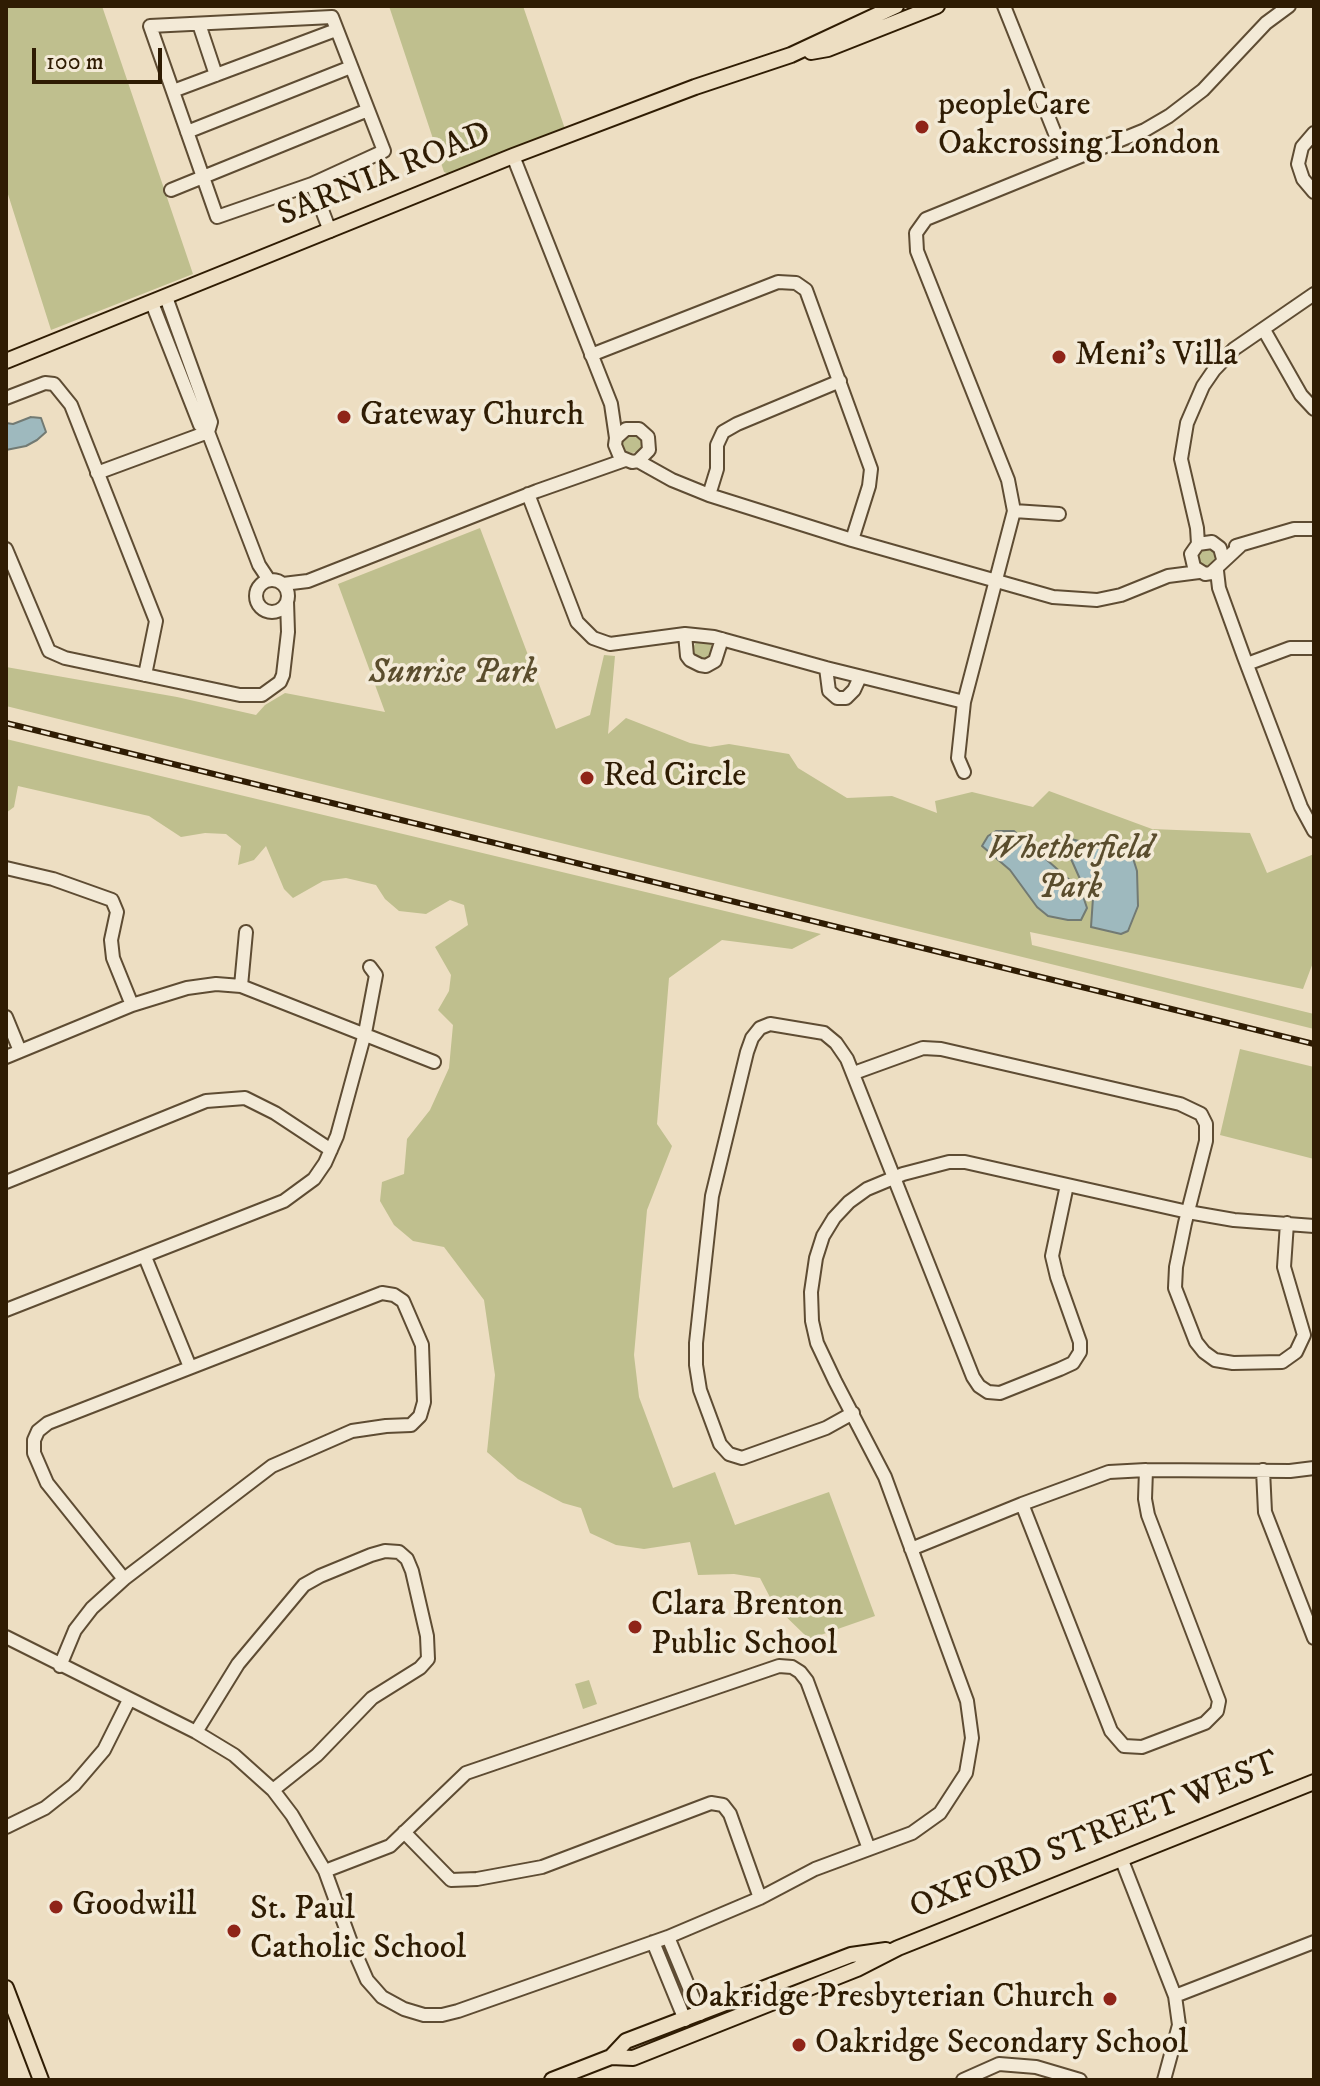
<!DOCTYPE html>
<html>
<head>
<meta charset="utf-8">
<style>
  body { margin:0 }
  #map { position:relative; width:1320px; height:2086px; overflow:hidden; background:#eddec2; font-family:"IM FELL DW Pica",serif }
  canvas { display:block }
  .frame { position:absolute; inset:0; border:8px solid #2f1c03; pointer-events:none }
  .scale { position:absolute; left:32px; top:48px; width:130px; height:36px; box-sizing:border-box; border:4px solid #2f1c03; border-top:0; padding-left:10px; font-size:24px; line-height:28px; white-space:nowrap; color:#2f1c03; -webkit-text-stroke:6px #f3ead7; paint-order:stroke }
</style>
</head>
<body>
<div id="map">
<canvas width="1320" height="2086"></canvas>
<div class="frame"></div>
<div class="scale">100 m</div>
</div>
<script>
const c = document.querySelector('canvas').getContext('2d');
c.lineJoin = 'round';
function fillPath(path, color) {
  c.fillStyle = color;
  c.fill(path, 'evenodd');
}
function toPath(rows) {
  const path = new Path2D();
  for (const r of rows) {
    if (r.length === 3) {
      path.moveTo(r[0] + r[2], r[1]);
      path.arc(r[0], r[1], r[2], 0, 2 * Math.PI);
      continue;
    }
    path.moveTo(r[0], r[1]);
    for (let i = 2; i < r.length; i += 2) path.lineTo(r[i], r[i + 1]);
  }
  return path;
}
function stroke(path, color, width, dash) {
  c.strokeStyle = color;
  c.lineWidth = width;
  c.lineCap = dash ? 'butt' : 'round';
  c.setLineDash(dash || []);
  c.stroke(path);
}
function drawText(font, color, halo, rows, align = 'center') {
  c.font = font + ' "IM FELL DW Pica",serif';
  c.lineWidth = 7;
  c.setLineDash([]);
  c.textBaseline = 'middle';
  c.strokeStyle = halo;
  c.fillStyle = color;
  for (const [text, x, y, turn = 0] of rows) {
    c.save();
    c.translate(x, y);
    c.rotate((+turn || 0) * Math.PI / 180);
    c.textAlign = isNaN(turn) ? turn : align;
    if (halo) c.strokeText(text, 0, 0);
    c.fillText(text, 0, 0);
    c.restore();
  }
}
fillPath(toPath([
  [6,6,102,6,193,274,51,330,6,188],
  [389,6,523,6,565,129,449,174,444,172],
  [632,443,10],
  [480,528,556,729,590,715,604,655,615,656,608,734,626,718,690,743,710,747,729,744,789,754,798,768,847,798,892,796,937,813,935,801,972,792,1033,807,1049,791,1152,829,1250,833,1267,873,1314,854,1314,960,1303,989,1030,932,1032,945,1314,1014,1314,1029,6,706,6,667,177,697,256,715,265,705,285,693,385,712,338,584],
  [1206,557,10],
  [703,650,10],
  [6,739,821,934,792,949,722,940,669,978,657,1124,672,1146,647,1210,634,1355,639,1397,673,1488,715,1472,735,1525,829,1492,875,1616,809,1639,774,1605,760,1578,734,1574,698,1575,690,1542,644,1549,616,1545,590,1533,581,1508,563,1503,518,1479,487,1452,495,1375,484,1300,444,1247,413,1241,394,1225,380,1201,382,1182,404,1174,407,1139,430,1110,449,1068,453,1025,438,1010,449,991,451,975,435,947,468,925,464,905,450,900,426,914,399,911,385,899,376,885,346,878,323,881,293,898,284,889,266,846,254,860,238,865,241,846,226,834,205,833,181,837,149,816,18,786,14,807,6,813],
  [1240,1049,1314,1067,1314,1159,1220,1135],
  [589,1680,597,1704,583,1709,575,1684]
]), '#bfbf8e');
const water = toPath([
  [31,417,41,418,46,432,37,440,26,446,6,450,6,423,13,424,31,417],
  [996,831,1014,831,1081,890,1087,908,1081,920,1068,920,1048,916,1037,907,1010,870,982,846,988,836,996,831],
  [1071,839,1132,855,1137,871,1138,906,1128,931,1121,934,1091,927,1093,898,1080,879,1067,850,1071,839]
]);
fillPath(water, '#9eb9be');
stroke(water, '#727a73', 2);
const minor = toPath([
  [1004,6,1066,161],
  [199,24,216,75],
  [173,91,336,30],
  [187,132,351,67],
  [1314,133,1302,147,1298,164,1303,179,1314,192],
  [513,156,611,404,616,438],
  [312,184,384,151,332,17,150,26,217,217,312,184,330,231],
  [171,190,368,110],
  [166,297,211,422,208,432],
  [152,303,200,425,208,432,259,565,269,580],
  [1264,330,1301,395,1314,409],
  [591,355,778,282,796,283,806,290,871,469,869,486,852,540],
  [6,398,45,383,54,384,71,405,156,621,145,675],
  [638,461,649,450,648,437,639,429,626,429,616,438,615,445,620,457,632,462,638,461,672,480,709,495,852,540,1053,597,1097,600,1121,595,1168,576,1199,572],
  [97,473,208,432],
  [528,494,577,622,593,638,610,644,685,634,714,637,826,668,964,702],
  [709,495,717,469,717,445,723,432,737,424,840,381],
  [1014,511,1059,514],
  [1198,544,1197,528,1181,459,1187,423,1203,386,1214,370,1234,349,1314,294],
  [1236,546,1294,529,1314,529],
  [6,549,49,651,65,658,240,695,262,695,280,682,283,675,288,632,287,601],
  [1223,559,1220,548,1212,542,1198,544,1191,554,1194,567,1205,574,1211,573,1240,546],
  [1217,571,1219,588,1244,657,1301,807,1314,831],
  [272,596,16],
  [283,584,308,581,537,491,625,460],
  [685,634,687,656,690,660,700,665,706,666,715,661,722,639],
  [1247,664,1290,648,1314,648],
  [826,668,829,691,837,698,846,698,854,690,860,677],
  [964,772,958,758,964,702,1014,511,1008,480,917,251,916,233,926,219,1145,130,1169,116,1203,90,1266,23,1289,6],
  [6,868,53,879,112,900,117,912,111,940,113,958,132,1005],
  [241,986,246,932],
  [6,1017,20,1051],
  [6,1057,132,1005,187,988,216,984,241,986,434,1062],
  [854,1073,923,1048,941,1049,1180,1104,1201,1114,1206,1124,1206,1141,1185,1223,1176,1267,1175,1288,1196,1342,1204,1352,1215,1360,1233,1363,1282,1362,1296,1352,1304,1335,1284,1267,1287,1223],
  [6,1182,206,1101,245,1098,275,1113,331,1150],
  [145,1257,190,1367],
  [382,1293,394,1295,403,1301,422,1345,424,1402,420,1416,411,1425,386,1426,352,1431,272,1466,124,1579,47,1483,34,1453,34,1440,38,1431,48,1423,382,1293],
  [6,1310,284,1201,314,1179,325,1163,337,1136,365,1033,376,975,370,967],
  [853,1413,826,1428,742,1458,729,1454,720,1444,700,1390,696,1365,696,1343,712,1196,747,1052,752,1038,760,1028,770,1024,824,1033,836,1043,847,1059,973,1377,979,1386,988,1392,1000,1393,1060,1369,1073,1363,1080,1352,1080,1342,1057,1277,1052,1256,1067,1185],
  [1263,1470,1265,1512,1314,1638],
  [1022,1504,1111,1731,1124,1746,1142,1747,1205,1723,1217,1711,1219,1701,1148,1515,1145,1499,1146,1470],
  [911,1549,1022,1504,1109,1472,1146,1470,1290,1471,1314,1468],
  [6,1637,196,1732,234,1755,273,1790,292,1815,325,1871,353,1948,367,1980,375,1989,382,1997,404,2009,424,2015,442,2015,458,2011,668,1937,760,1898,815,1869,912,1833,940,1813,966,1773,972,1738,967,1701,885,1477,835,1381,817,1343,812,1321,811,1292,816,1258,823,1236,834,1218,849,1202,867,1189,903,1174,949,1162,965,1162,1188,1212,1234,1220,1314,1226],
  [60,1666,75,1630,92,1608,124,1579],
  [196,1732,238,1664,304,1585,320,1576,371,1555,385,1551,399,1552,407,1559,412,1571,427,1636,428,1659,420,1668,372,1698,317,1755,273,1790],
  [6,1827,45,1808,74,1785,104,1750,129,1700],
  [404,1832,451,1880,477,1879,542,1867,711,1803,723,1805,730,1814,760,1898],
  [1121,1858,1175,1996],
  [325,1871,390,1846,466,1773,779,1666,792,1667,800,1672,807,1681,869,1849],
  [668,1937,700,2014],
  [653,1942,685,2020],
  [963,2080,999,2064,1036,2067,1080,2080],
  [1164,2080,1179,2025,1175,1996,1314,1942]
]);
const major = toPath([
  [811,52,828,49,937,6],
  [6,361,513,156,695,87,791,55,896,6],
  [6,1988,41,2080],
  [611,2057,626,2041,851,1955,886,1950],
  [552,2080,611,2057,633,2058,857,1969,898,1948,1314,1782]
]);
stroke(minor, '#5e4c33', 16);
stroke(major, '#2f1c03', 18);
stroke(minor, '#f3ead7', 12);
stroke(major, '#eddec2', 14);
const rail = toPath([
  [6,723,1314,1044]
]);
stroke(rail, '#2f1c03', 6);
stroke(rail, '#f3ead7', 3, [9]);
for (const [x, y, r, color] of [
  [922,127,8,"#8f2418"],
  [1059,357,8,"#8f2418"],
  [344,417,8,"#8f2418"],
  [587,778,8,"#8f2418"],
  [635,1627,8,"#8f2418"],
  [56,1907,8,"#8f2418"],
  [234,1931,8,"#8f2418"],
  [1110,1999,8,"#8f2418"],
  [799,2045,8,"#8f2418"]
]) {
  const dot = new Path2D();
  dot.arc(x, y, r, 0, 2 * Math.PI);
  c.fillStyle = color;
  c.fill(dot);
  stroke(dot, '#f3ead7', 3);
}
drawText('34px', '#2f1c03', '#f3ead7', [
  ["peopleCare",938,107],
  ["Oakcrossing London",938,146],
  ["Meni's Villa",1075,357],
  ["Gateway Church",360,417],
  ["Red Circle",603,778],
  ["Clara Brenton",651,1607],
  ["Public School",651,1646],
  ["Goodwill",72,1907],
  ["St. Paul",250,1911],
  ["Catholic School",250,1950],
  ["Oakridge Presbyterian Church",1094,1999,"right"],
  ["Oakridge Secondary School",815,2045]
], 'left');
drawText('34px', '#2f1c03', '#f3ead7', [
  ["SARNIA ROAD",385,176,-22],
  ["OXFORD STREET WEST",1095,1837,-22]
]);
drawText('italic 34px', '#5a4d2d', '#f3ead7', [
  ["Sunrise Park",453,675],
  ["Whetherfield",1070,851],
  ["Park",1070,890]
]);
</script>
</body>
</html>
